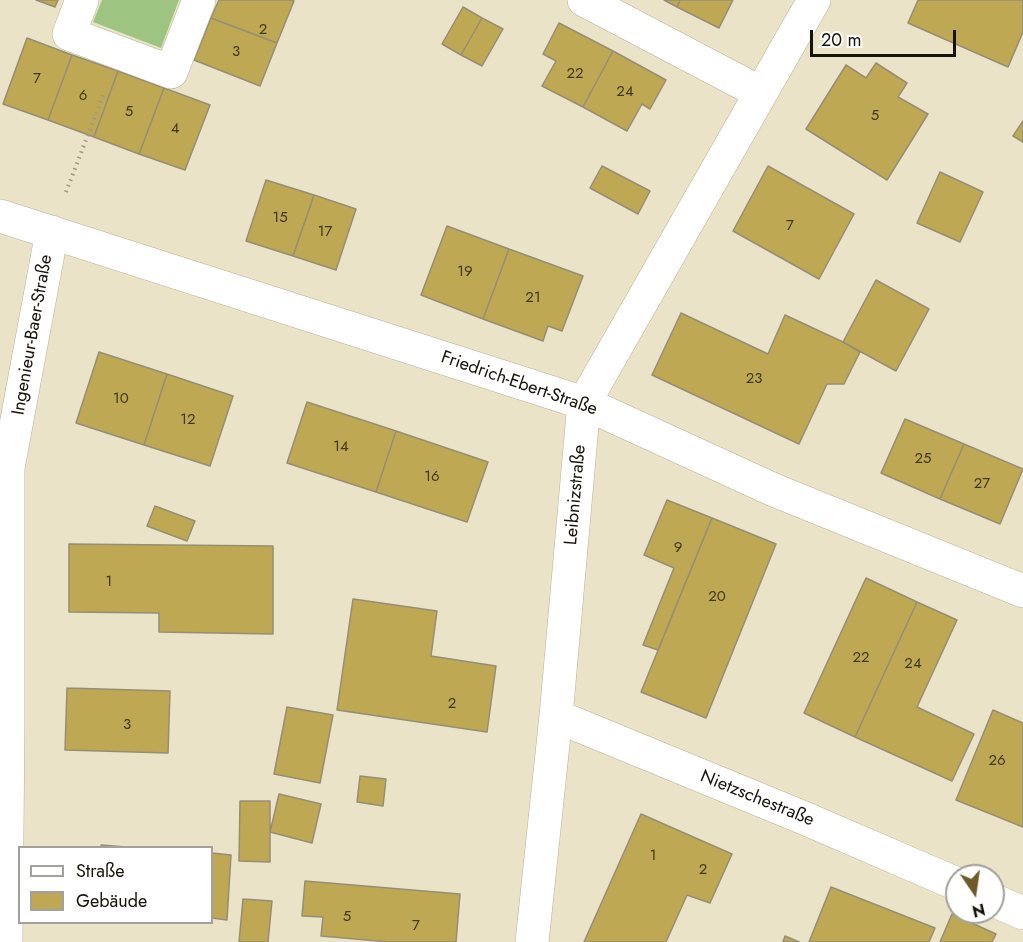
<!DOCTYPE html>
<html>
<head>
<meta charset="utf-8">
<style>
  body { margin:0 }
  #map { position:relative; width:1023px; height:942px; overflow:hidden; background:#ebe3c7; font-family:Jost,sans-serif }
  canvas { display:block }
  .legend { position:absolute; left:18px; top:846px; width:195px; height:78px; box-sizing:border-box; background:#fff; border:2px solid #a2a19d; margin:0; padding:8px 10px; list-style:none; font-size:18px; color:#16130a }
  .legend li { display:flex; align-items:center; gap:12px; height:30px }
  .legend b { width:30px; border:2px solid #a2a19d }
  .north { position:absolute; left:945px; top:864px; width:60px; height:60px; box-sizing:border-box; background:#fff; border:2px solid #a2a19d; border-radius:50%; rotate:167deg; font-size:16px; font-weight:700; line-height:24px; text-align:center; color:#16130a }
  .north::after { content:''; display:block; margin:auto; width:21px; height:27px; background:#6f5b29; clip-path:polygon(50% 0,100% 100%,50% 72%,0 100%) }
  .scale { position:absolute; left:810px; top:30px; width:146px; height:27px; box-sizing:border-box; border:3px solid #16130a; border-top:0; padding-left:8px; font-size:18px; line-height:21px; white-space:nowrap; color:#16130a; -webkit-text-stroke:4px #fff; paint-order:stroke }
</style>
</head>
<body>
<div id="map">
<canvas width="1023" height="942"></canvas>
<ul class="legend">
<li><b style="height:8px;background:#fff"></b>Straße</li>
<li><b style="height:16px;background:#bfa853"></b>Gebäude</li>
</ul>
<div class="north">N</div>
<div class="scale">20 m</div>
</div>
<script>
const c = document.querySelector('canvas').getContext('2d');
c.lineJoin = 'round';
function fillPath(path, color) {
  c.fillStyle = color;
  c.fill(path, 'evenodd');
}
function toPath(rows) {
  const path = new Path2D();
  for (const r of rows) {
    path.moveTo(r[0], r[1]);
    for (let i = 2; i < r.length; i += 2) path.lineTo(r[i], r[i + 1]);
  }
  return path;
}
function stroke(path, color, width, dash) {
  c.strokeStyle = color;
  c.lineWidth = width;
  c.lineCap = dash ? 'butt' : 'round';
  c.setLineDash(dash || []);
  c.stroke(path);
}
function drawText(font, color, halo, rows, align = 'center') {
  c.font = font + ' Jost,sans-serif';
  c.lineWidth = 6;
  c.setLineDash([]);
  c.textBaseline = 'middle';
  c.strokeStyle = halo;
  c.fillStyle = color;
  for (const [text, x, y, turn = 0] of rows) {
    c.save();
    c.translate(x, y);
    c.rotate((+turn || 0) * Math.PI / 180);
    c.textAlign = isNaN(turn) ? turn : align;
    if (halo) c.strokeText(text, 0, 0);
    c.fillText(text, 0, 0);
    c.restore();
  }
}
fillPath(toPath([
  [102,0,179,0,161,48,93,22]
]), '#9dc581');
const building = toPath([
  [36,0,58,0,55,7,36,0],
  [219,0,291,0,294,1,277,43,211,18,219,0],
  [664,0,680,0,677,7,664,0],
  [680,0,733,0,719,28,677,7,680,0],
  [918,0,1023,0,1023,32,1008,67,908,23,918,0],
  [463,7,482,18,461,55,442,44,463,7],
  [211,18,277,43,260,86,194,60,211,18],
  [482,18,503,29,482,66,461,55,482,18],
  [559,23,613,51,583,107,542,86,556,61,543,54,559,23],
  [27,38,72,55,48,120,3,104,27,38],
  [613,51,666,80,650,109,642,104,627,131,583,107,613,51],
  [72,55,118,71,94,137,48,120,72,55],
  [876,63,907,83,898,97,928,114,887,180,806,129,846,65,866,78,876,63],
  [118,71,164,88,139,154,94,137,118,71],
  [164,88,210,105,185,170,139,154,164,88],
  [1023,121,1023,142,1013,136,1023,121],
  [602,166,650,191,638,214,590,188,602,166],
  [768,166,854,214,819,279,733,231,768,166],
  [940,172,983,192,960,242,917,223,940,172],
  [266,180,314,195,293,256,246,241,266,180],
  [314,195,356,209,336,270,293,256,314,195],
  [447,226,509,249,483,319,421,295,447,226],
  [509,249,583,276,562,331,548,326,543,341,483,319,509,249],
  [876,280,929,309,896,371,843,342,876,280],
  [681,313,768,354,785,315,843,342,860,352,844,384,827,384,799,444,652,375,681,313],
  [99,352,167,374,144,445,76,423,99,352],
  [167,374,233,396,210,466,144,445,167,374],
  [307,402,396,431,376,492,287,463,307,402],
  [905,419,964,444,940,499,881,473,905,419],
  [396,431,488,462,467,522,376,492,396,431],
  [964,444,1023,469,1000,524,940,499,964,444],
  [667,500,712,518,658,650,643,645,674,568,644,555,667,500],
  [155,506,195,521,187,541,147,526,155,506],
  [712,518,776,544,706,718,641,692,712,518],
  [69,544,273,546,273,634,159,632,159,613,69,612,69,544],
  [866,578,917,602,855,737,804,713,866,578],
  [353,599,437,611,431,656,496,666,487,732,337,710,353,599],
  [917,602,957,620,917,707,974,734,952,781,855,737,917,602],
  [67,688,170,691,168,753,65,750,67,688],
  [287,707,333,715,320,783,274,774,287,707],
  [993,710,1023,723,1023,827,956,800,993,710],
  [360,776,386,779,383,806,357,802,360,776],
  [279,794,321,804,312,843,270,832,279,794],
  [240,801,270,801,270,862,239,861,240,801],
  [641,814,732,854,710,903,687,895,666,942,584,942,641,814],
  [101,845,138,848,101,848,101,845],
  [212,853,231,855,227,920,212,918,212,853],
  [305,881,460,894,456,942,389,942,321,936,323,917,302,916,305,881],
  [831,887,935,928,929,942,809,942,831,887],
  [243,899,272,901,268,942,239,942,243,899],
  [952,914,996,934,992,942,940,942,952,914],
  [785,936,799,942,783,942,785,936]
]);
fillPath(building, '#bfa853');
stroke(building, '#958e75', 1.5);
const street = toPath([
  [82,0,69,34,171,72,199,0],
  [584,0,761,93],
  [0,216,584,403,774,490,1023,591],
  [556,716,804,818,957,884],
  [993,900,1023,913],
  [6,942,8,722,8,468,52,232],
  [532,942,556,716,584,403,814,0]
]);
stroke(street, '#b7b096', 34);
stroke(toPath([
  [66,192,104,93]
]), '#9f9883', 4, [1.5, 4.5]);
stroke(street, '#fff', 33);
drawText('15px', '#40381c', null, [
  ["2",263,30],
  ["3",236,52],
  ["22",575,74],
  ["7",37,79],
  ["24",625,92],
  ["6",83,96],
  ["5",129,112],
  ["5",875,116],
  ["4",175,129],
  ["15",280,218],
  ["7",790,226],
  ["17",325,232],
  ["19",465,272],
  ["21",533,298],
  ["23",754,379],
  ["10",121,399],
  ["12",188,420],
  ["14",341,447],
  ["25",923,459],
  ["16",432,477],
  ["27",982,484],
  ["9",678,548],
  ["1",109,582],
  ["20",717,597],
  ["22",861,658],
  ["24",913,664],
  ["2",452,704],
  ["3",127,725],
  ["26",997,761],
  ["1",653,856],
  ["2",703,870],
  ["5",347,917],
  ["7",416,926]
]);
drawText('18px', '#16130a', '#fff', [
  ["Ingenieur-Baer-Straße",33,335,-80],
  ["Friedrich-Ebert-Straße",519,384,19],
  ["Leibnizstraße",576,495,-85],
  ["Nietzschestraße",757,799,22]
]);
</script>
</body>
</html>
